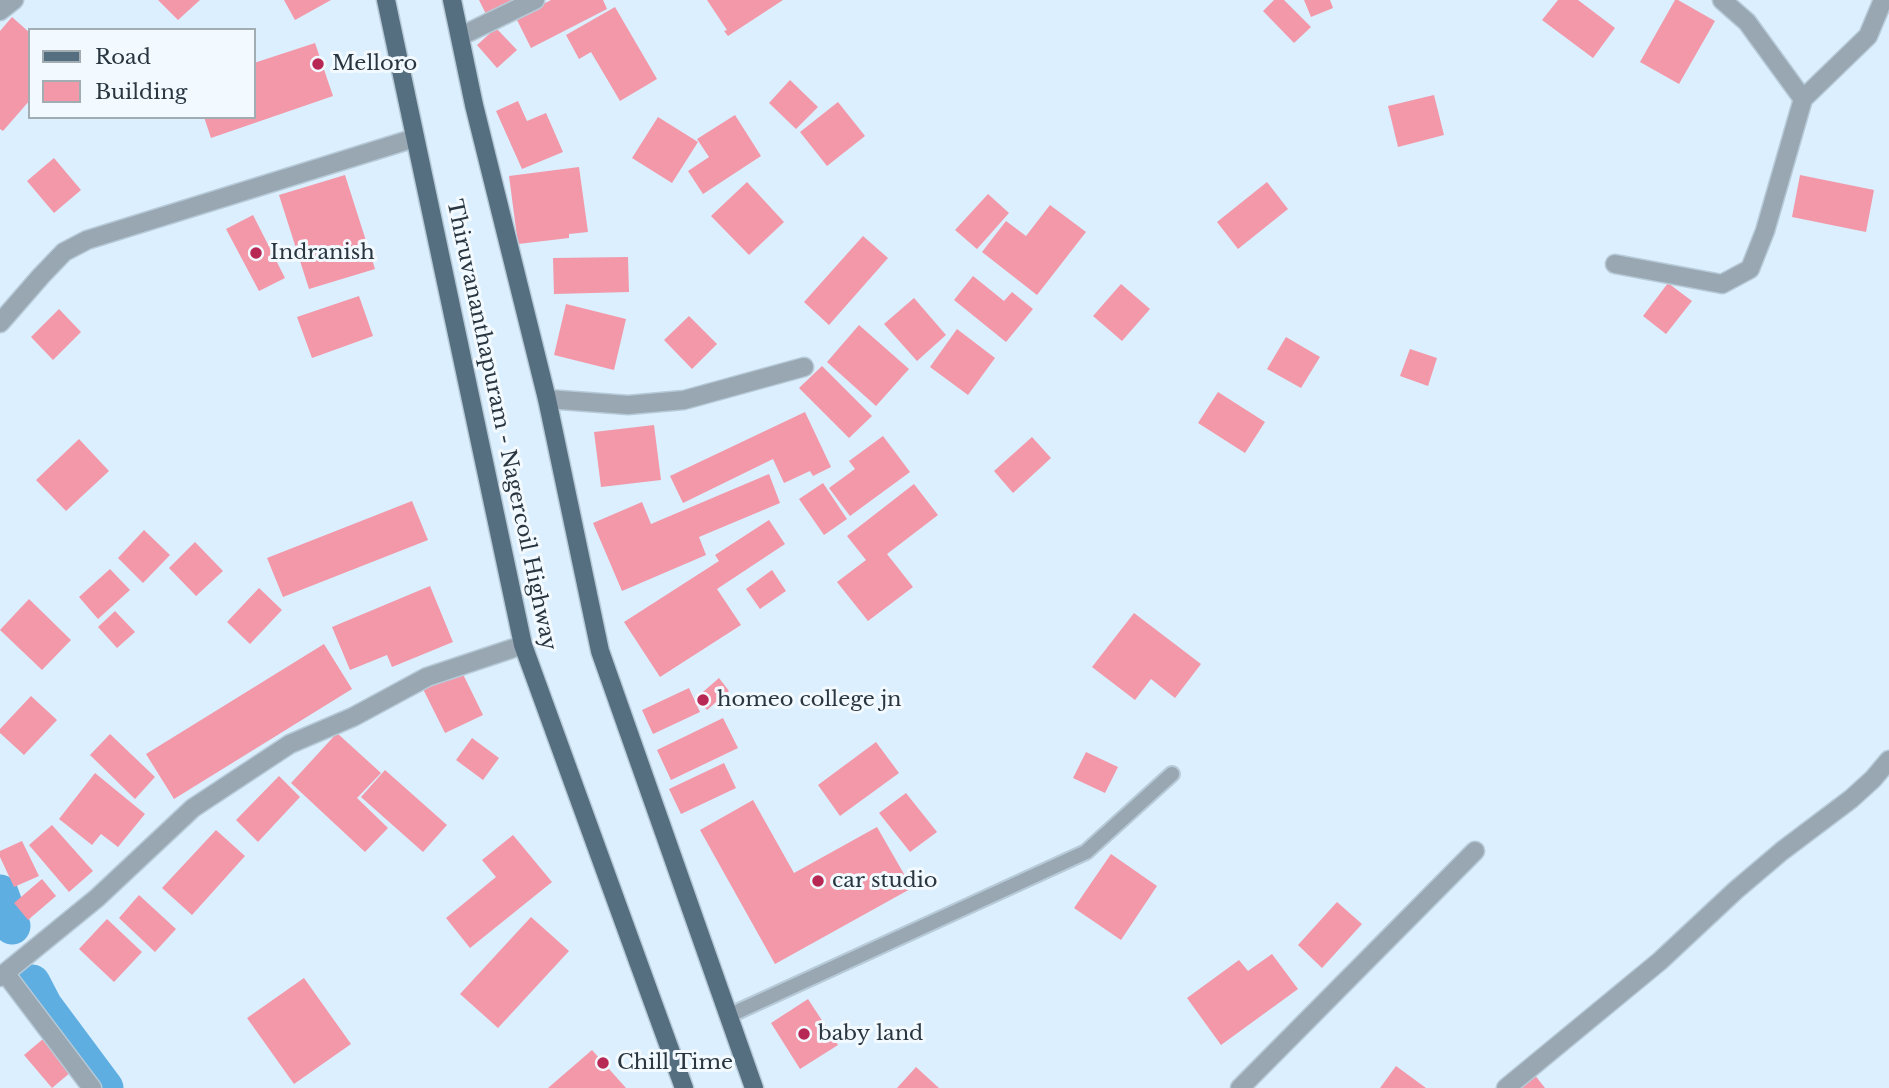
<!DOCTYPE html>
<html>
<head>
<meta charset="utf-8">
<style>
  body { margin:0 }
  #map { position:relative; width:1889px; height:1088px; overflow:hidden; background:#dbeffe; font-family:"Libre Baskerville",serif }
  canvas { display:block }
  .legend { position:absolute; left:28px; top:28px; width:228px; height:91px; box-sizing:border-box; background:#f3faff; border:2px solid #a2acb3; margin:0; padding:9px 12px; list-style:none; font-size:21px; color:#293640 }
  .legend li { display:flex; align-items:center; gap:14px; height:35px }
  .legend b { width:35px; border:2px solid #a2acb3 }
</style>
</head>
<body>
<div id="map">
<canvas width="1889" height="1088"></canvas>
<ul class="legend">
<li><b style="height:9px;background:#556f81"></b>Road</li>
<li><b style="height:19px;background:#f298a8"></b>Building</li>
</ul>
</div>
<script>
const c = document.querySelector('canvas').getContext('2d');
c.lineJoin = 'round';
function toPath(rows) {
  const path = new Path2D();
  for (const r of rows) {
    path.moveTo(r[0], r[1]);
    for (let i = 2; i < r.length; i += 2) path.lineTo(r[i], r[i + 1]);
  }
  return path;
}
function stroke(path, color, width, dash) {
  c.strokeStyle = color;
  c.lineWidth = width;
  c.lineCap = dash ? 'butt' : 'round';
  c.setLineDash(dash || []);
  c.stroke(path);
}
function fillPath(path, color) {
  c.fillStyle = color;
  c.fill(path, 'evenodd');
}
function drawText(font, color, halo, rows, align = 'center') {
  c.font = font + ' "Libre Baskerville",serif';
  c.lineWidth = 6;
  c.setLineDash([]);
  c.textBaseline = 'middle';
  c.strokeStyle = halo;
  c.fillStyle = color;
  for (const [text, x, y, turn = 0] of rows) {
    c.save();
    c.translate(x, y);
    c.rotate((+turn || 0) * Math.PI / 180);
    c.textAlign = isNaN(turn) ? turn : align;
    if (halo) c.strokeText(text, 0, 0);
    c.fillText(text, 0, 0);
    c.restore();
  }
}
stroke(toPath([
  [0,893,12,926],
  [32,983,44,1006,105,1088]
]), '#5faee2', 37);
fillPath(toPath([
  [158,0,200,0,178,20],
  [284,0,331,0,295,20],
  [479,0,516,0,486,14],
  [551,0,603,0,607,9,531,48,516,18],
  [707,0,783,0,728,36,724,31,727,30],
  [1274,0,1284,0,1311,27,1294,43,1263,11],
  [1304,0,1330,0,1333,8,1311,17],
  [1558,0,1578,0,1615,28,1593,58,1542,20],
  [1675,0,1678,0,1715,21,1679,84,1640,62],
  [615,7,657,79,620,101,591,52,579,59,566,35],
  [12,17,30,33,30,100,3,131,0,129,0,31],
  [496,28,517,50,497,68,477,45],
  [315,43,333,96,211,138,204,117,254,117,254,63],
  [790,80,818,107,796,129,769,103],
  [1434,95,1444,135,1398,147,1388,106],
  [518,101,527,121,546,113,563,152,522,169,496,111],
  [838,102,865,136,827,166,800,132],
  [735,115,761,156,703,194,688,171,709,157,697,139],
  [658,117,698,142,672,183,632,158],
  [54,158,81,190,54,213,27,181],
  [579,167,588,232,569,234,569,238,518,244,509,176],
  [345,175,375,269,309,289,279,195],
  [1800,175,1874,190,1866,232,1792,217],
  [747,182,784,222,749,255,711,216],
  [1267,182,1288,209,1238,249,1217,222],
  [988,194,1009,213,977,249,955,230],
  [1050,205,1086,232,1037,295,982,252,1006,221,1026,236],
  [253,215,285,278,259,291,226,229],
  [863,236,888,258,829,325,804,302],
  [628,257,629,292,554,294,553,258],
  [973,276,1004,301,1012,292,1033,309,1006,342,954,300],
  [1668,283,1692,301,1666,334,1643,316],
  [1121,284,1150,309,1122,341,1093,316],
  [359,296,373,336,312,358,297,317],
  [914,298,946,335,917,361,884,324],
  [566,304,626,319,614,370,554,355],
  [59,309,81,332,53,360,31,337],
  [689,316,717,344,692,369,664,340],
  [859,325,909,369,876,406,827,362],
  [957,329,995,358,968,395,930,367],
  [1286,337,1320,357,1301,388,1267,369],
  [1410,349,1437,358,1428,386,1400,376],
  [822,366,872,416,849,438,799,388],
  [1218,392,1265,422,1245,453,1198,423],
  [805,412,831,467,813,476,810,471,784,483,773,459,683,503,670,476],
  [654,425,661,480,601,487,594,432],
  [883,436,910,472,850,516,829,488,855,469,849,461],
  [1032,437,1051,458,1013,493,994,471],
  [79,439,109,471,66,511,36,480],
  [769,474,780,503,699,537,706,555,622,591,593,523,642,502,651,524],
  [823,483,847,519,824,535,799,499],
  [914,484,938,515,887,554,913,587,868,621,837,582,866,560,847,536],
  [412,501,428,540,283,597,267,558],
  [769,520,785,544,717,589,741,625,660,677,624,622,719,561,715,555],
  [144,530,170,555,143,583,118,558],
  [195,542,223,571,196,596,169,568],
  [110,569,130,590,98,619,79,597],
  [772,570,786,591,760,609,746,589],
  [430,586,453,642,392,667,387,655,350,670,332,627],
  [259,588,282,610,250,644,227,622],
  [29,599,71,640,42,670,0,630],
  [115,611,135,632,117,648,98,627],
  [1134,613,1201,664,1175,698,1151,679,1135,700,1092,667],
  [324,644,352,689,174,799,146,754],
  [460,668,483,715,445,733,422,687],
  [719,678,729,691,707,710,696,698],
  [689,688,700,712,653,734,642,710],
  [31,696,57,720,24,755,0,733,0,729],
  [723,718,738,748,671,780,657,750],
  [337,733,381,773,357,798,388,828,365,852,291,783],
  [110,734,155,777,135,799,90,755],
  [472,738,499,758,483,780,456,760],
  [876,742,899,773,840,816,818,785],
  [1086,752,1118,767,1105,793,1073,778],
  [724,763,736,788,681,814,669,789],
  [385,770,447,825,423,852,361,797],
  [95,773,145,814,118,847,101,834,92,845,59,819],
  [279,776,300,797,258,842,236,820],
  [906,793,937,832,910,852,879,813],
  [753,800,794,873,877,827,912,888,775,964,700,830],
  [52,825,93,871,69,892,29,845],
  [216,830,245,856,192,915,162,888],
  [513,835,552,882,470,948,446,918,496,877,482,860],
  [22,841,39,876,14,887,0,857,0,851],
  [1111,854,1157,886,1121,940,1074,908],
  [42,879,56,896,28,920,14,903],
  [139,895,176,929,155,952,119,918],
  [1337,902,1362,924,1322,968,1298,945],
  [531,917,569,951,498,1028,460,994],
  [107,919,142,952,114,982,79,949],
  [1272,954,1298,989,1221,1045,1187,998,1239,960,1248,971],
  [304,978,351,1044,294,1084,247,1018],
  [808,999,838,1045,800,1069,771,1023],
  [43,1039,71,1072,52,1088,24,1055],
  [592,1050,626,1088,548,1088],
  [1396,1066,1426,1088,1380,1088],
  [916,1067,939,1088,897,1088],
  [1534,1074,1545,1088,1517,1088]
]), '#f298a8');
const lane = toPath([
  [728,1016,1086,852,1172,774]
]);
const street = toPath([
  [1722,0,1747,22,1803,99,1868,36,1883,0],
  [0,11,14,0],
  [461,36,535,0],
  [1615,264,1722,284,1750,269,1765,231,1803,99],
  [0,323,41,276,64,252,87,240,415,138],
  [547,399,628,405,684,400,804,367],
  [5,973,92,1088],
  [0,977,97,898,193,808,290,744,353,717,427,677,523,645],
  [1240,1088,1475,851],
  [1506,1088,1660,961,1736,890,1782,851,1851,799,1873,779,1889,760]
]);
const primary = toPath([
  [386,0,523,645,684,1088],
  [452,0,474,105,547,399,600,651,754,1088]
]);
stroke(lane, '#b7cad8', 18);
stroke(street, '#b7cad8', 21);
stroke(primary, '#b7cad8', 21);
stroke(lane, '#99a7b2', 14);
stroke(street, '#99a7b2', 18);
stroke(primary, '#556f81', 18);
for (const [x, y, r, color] of [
  [318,64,7,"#b82854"],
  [256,253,7,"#b82854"],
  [703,700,7,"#b82854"],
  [818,881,7,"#b82854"],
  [804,1034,7,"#b82854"],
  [603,1063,7,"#b82854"]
]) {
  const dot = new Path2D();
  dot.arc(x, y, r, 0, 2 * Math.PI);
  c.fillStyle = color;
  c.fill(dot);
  stroke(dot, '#f3faff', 2.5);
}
drawText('21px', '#293640', '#f3faff', [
  ["Melloro",332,64],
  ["Indranish",270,253],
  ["homeo college jn",717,700],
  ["car studio",832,881],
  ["baby land",818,1034],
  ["Chill Time",617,1063]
], 'left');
drawText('21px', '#293640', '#f3faff', [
  ["Thiruvananthapuram - Nagercoil Highway",501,425,78]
]);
</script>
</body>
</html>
